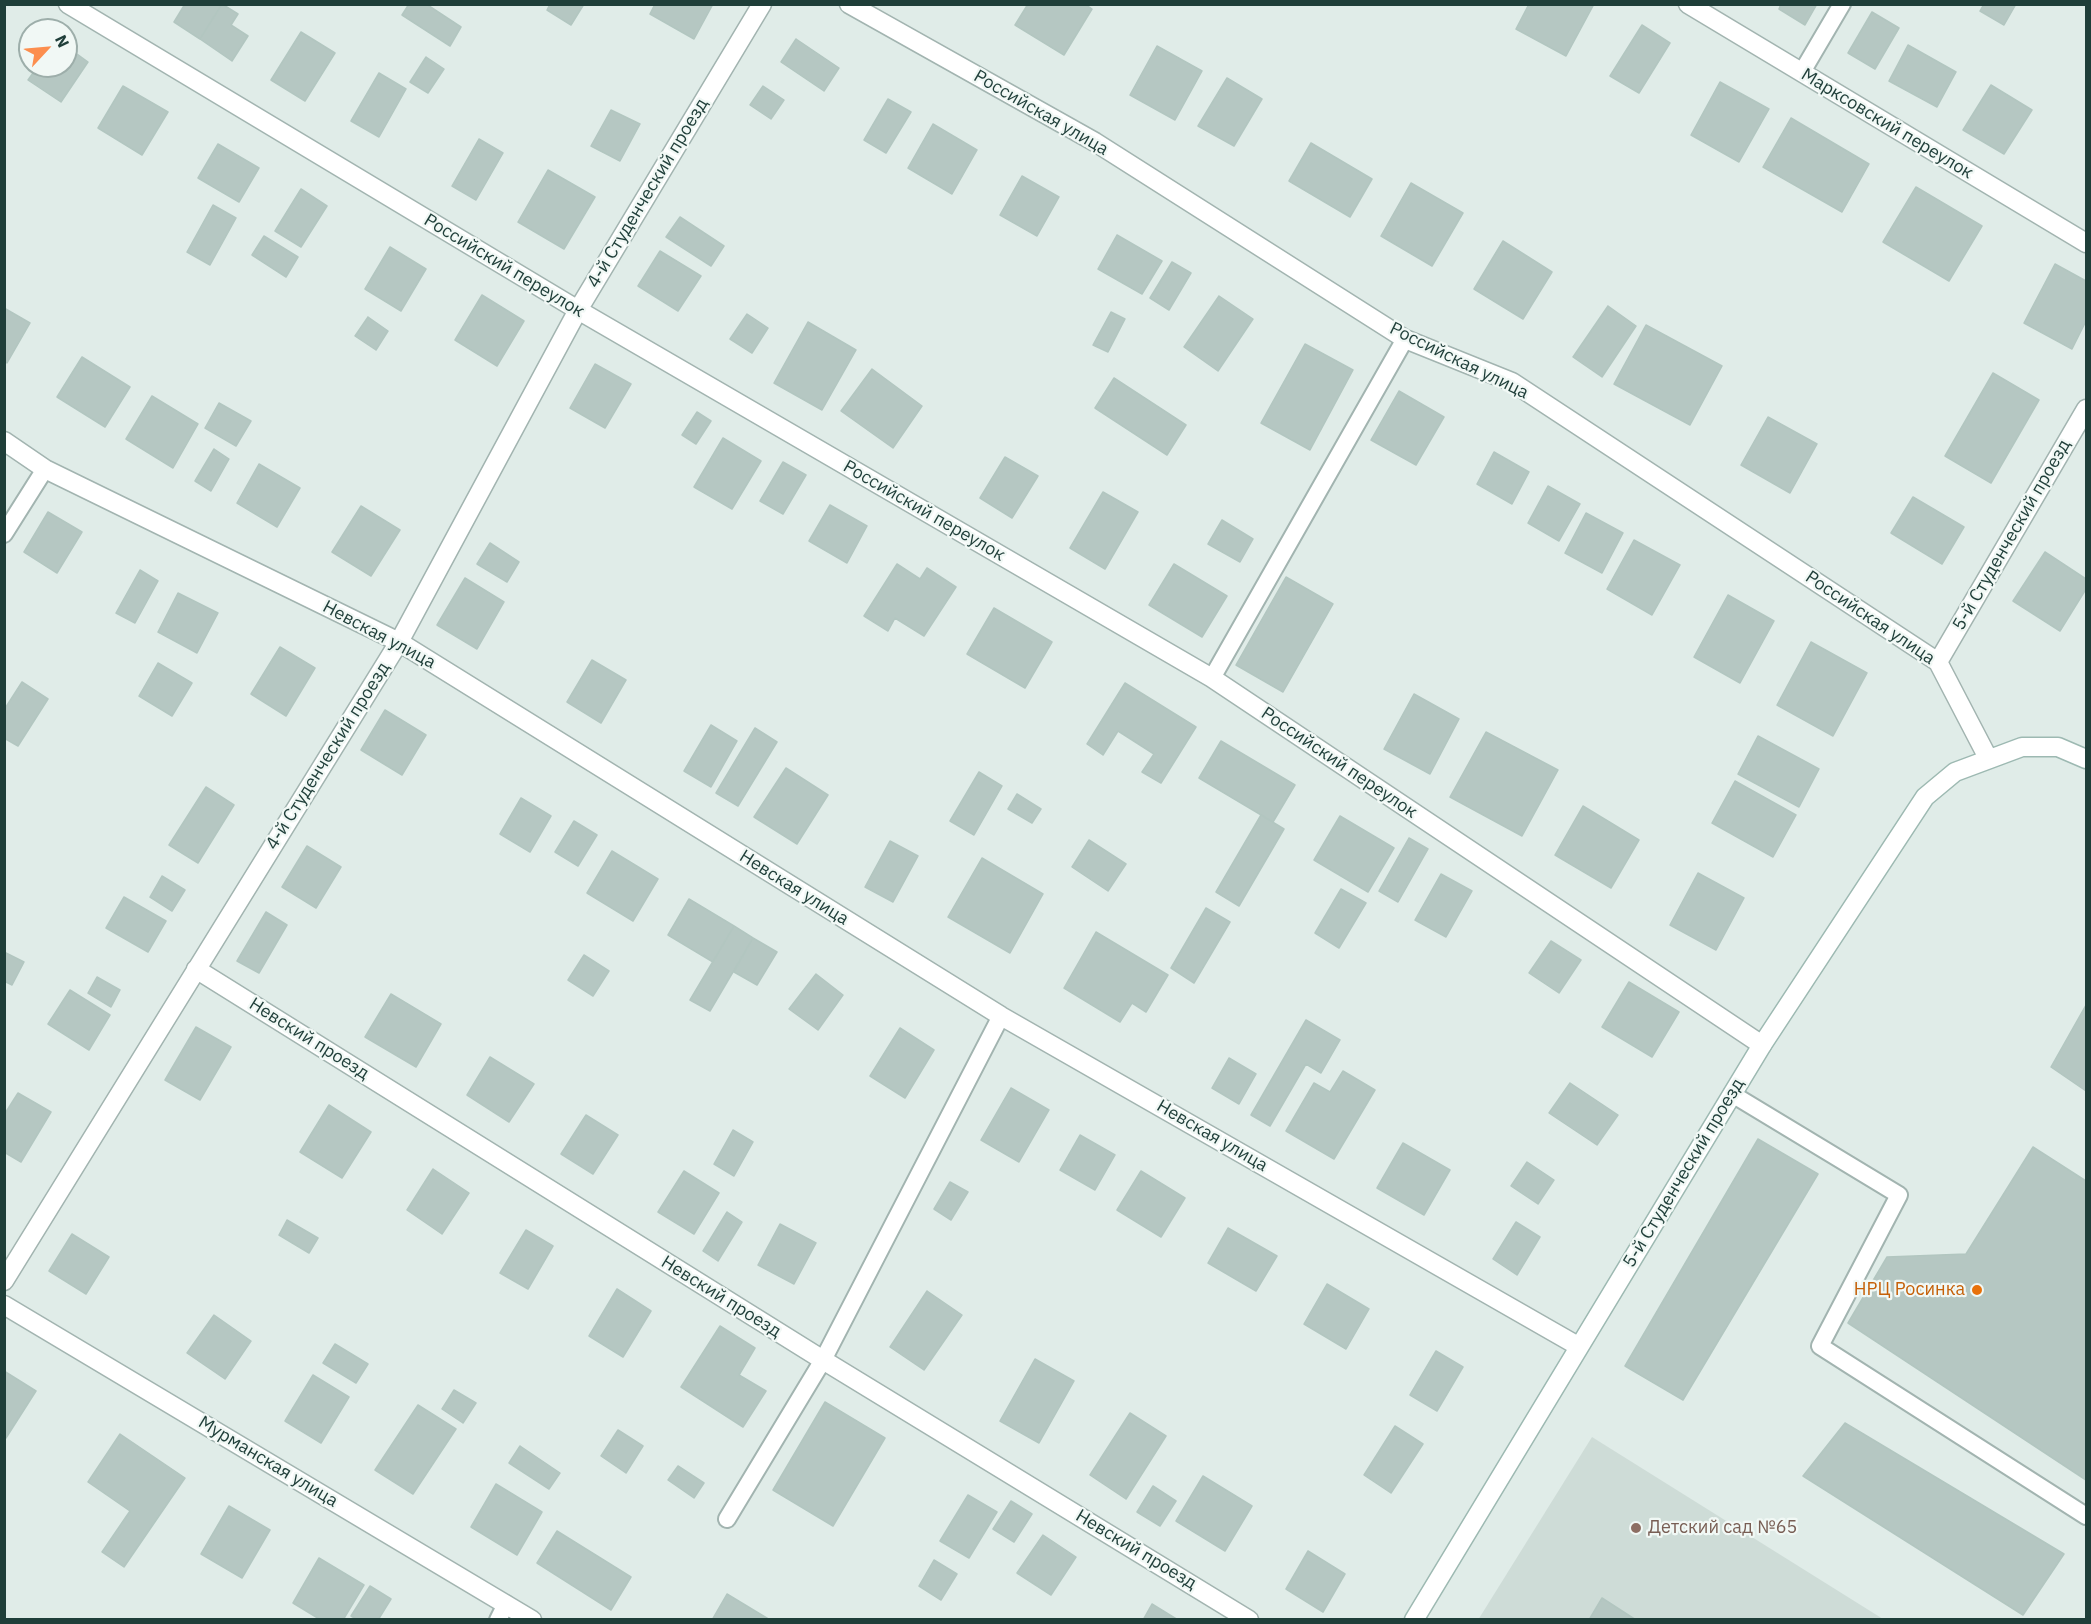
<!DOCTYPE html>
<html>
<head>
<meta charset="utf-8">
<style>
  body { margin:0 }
  #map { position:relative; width:2091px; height:1624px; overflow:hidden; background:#e0ece8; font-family:"IBM Plex Sans",sans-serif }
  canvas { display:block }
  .frame { position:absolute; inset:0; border:6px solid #1f3e39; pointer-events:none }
  .north { position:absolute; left:18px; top:18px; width:60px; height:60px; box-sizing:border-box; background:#f1f8f5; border:2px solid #9daeaa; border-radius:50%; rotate:64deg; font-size:16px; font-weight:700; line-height:24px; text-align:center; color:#1f3e39 }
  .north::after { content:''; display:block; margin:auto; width:21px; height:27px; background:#fc8e4e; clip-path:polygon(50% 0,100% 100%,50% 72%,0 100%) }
</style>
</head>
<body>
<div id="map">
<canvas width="2091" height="1624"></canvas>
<div class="frame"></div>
<div class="north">N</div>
</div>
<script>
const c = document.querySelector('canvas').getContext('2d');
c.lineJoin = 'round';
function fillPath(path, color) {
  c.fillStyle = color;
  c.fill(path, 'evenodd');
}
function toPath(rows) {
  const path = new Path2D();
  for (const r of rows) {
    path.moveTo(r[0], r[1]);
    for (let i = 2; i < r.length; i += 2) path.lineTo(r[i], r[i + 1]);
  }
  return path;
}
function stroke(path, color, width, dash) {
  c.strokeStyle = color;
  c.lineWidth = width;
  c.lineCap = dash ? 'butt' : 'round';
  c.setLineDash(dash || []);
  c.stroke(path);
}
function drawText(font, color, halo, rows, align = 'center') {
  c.font = font + ' "IBM Plex Sans",sans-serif';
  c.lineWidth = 4.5;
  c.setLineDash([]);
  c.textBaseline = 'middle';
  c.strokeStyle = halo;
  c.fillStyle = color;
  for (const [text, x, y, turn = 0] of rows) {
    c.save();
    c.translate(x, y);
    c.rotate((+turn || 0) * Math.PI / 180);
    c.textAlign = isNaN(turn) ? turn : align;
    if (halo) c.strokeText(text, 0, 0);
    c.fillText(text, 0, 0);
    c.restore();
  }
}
fillPath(toPath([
  [1592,1437,1883,1619,1478,1620]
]), '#cedcd7');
const building = toPath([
  [185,4,222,4,200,39,174,22,185,4],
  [222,4,238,14,231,25,248,36,232,61,200,39,222,4],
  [409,4,426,4,461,27,450,46,402,15,409,4],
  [550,4,584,4,571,25,547,10,550,4],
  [655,4,713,4,694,39,650,14,655,4],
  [1028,4,1085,4,1092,9,1064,55,1015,25,1028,4],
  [1529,4,1594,4,1566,56,1516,29,1529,4],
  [1781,4,1817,4,1805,25,1779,9,1781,4],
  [1984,4,2016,4,2004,25,1980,11,1984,4],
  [1872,12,1899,28,1875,69,1848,53,1872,12],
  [1642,25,1670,43,1639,93,1610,76,1642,25],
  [301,32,335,53,305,101,271,80,301,32],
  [796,39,839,68,824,91,781,62,796,39],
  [1908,45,1956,72,1937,107,1889,81,1908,45],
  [66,46,88,62,61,102,28,80,38,66,66,66,66,46],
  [1157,46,1202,71,1175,120,1130,95,1157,46],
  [426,57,444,69,428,93,410,82,426,57],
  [379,73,406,89,379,137,351,121,379,73],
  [1227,78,1262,99,1234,146,1198,126,1227,78],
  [1720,82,1769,109,1739,162,1691,135,1720,82],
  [1991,85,2032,110,2004,154,1963,130,1991,85],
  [123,86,168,112,142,155,98,128,123,86],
  [763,86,784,100,771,119,750,105,763,86],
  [888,99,911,112,886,153,864,140,888,99],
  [611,110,640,124,620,161,591,146,611,110],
  [1791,118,1869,164,1842,212,1763,167,1791,118],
  [933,124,977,150,952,194,908,168,933,124],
  [479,139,503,153,476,200,452,186,479,139],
  [1311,143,1372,179,1350,217,1289,181,1311,143],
  [218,144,259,168,239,202,198,178,218,144],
  [548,170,595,197,564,249,518,222,548,170],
  [1022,176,1059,197,1037,236,1000,215,1022,176],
  [1411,183,1463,213,1432,266,1381,236,1411,183],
  [1916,187,1982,226,1949,281,1883,242,1916,187],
  [301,189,327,206,301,247,275,231,301,189],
  [213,205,236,218,210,265,187,252,213,205],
  [680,217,724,246,711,266,666,237,680,217],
  [1117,235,1162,261,1142,294,1098,269,1117,235],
  [264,236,298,257,286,277,252,255,264,236],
  [1503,241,1552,272,1523,319,1474,289,1503,241],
  [390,247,426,269,401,311,365,289,390,247],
  [660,251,701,276,678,311,638,286,660,251],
  [1172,262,1191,273,1169,310,1150,298,1172,262],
  [2055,264,2086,281,2086,321,2072,349,2024,323,2055,264],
  [482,295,524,321,497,366,455,340,482,295],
  [1219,296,1253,319,1218,371,1184,347,1219,296],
  [1608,306,1636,326,1602,377,1573,357,1608,306],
  [4,308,30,323,7,363,4,361,4,308],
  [1111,312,1125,319,1108,352,1093,345,1111,312],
  [747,314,768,328,752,353,730,339,747,314],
  [368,317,388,331,376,350,355,336,368,317],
  [808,322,856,350,822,410,774,383,808,322],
  [1646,325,1722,366,1690,425,1614,384,1646,325],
  [1305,344,1353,370,1310,450,1261,423,1305,344],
  [82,357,130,387,105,427,57,397,82,357],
  [595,364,631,384,605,428,570,408,595,364],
  [872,369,922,406,893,448,841,411,872,369],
  [1993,373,2039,400,1991,483,1945,456,1993,373],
  [1114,378,1186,425,1167,455,1095,408,1114,378],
  [1399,391,1444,417,1416,465,1371,440,1399,391],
  [152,396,198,424,173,468,126,439,152,396],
  [219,403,251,421,236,446,205,428,219,403],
  [697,412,711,421,696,444,682,435,697,412],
  [1768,417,1817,444,1790,493,1741,465,1768,417],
  [723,438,761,461,732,509,694,487,723,438],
  [214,449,229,459,211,491,195,481,214,449],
  [1494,452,1529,472,1512,504,1477,484,1494,452],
  [1005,457,1038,476,1012,518,980,498,1005,457],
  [783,462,806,475,783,514,760,501,783,462],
  [259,464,300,488,277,527,237,503,259,464],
  [1548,486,1580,504,1559,541,1528,523,1548,486],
  [1103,492,1138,512,1105,569,1070,548,1103,492],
  [1913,497,1964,527,1942,564,1891,533,1913,497],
  [830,505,867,526,847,563,809,541,830,505],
  [361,506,400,530,371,576,332,552,361,506],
  [48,512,82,532,57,573,24,552,48,512],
  [1586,513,1623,533,1602,573,1565,553,1586,513],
  [1222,520,1253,539,1240,562,1208,544,1222,520],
  [1634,540,1680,565,1652,615,1607,589,1634,540],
  [490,543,519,562,507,582,477,564,490,543],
  [2045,552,2086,579,2086,589,2060,631,2013,601,2045,552],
  [897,564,920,579,927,568,956,587,924,636,895,618,888,631,864,616,897,564],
  [1174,564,1227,596,1202,637,1149,605,1174,564],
  [140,570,158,581,135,623,116,613,140,570],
  [1286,577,1333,604,1283,692,1236,665,1286,577],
  [465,578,504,602,477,649,437,625,465,578],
  [178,593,218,613,197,653,158,632,178,593],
  [1728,595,1774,621,1740,683,1694,657,1728,595],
  [994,608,1052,642,1025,688,967,654,994,608],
  [1811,642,1867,673,1833,736,1777,705,1811,642],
  [280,647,315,668,286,716,251,694,280,647],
  [592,660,626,680,601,723,567,702,592,660],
  [158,663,192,683,172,716,139,696,158,663],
  [22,682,48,699,18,746,4,738,4,710,22,682],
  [1125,683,1196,727,1161,783,1142,772,1154,754,1118,731,1103,755,1087,744,1125,683],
  [1414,694,1459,719,1430,774,1384,749,1414,694],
  [385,710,426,735,402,775,361,750,385,710],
  [711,725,737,741,711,787,684,771,711,725],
  [755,728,777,742,738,806,716,793,755,728],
  [1486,732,1558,770,1522,836,1450,797,1486,732],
  [1758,736,1819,769,1799,807,1738,774,1758,736],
  [1221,741,1295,785,1273,822,1199,778,1221,741],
  [786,768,828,795,797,844,754,817,786,768],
  [979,772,1002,786,974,835,950,821,979,772],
  [1735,781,1796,815,1773,857,1712,823,1735,781],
  [206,787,234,805,198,863,169,845,206,787],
  [1017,794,1041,809,1032,823,1008,809,1017,794],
  [521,798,551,816,530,852,500,834,521,798],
  [1583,806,1639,840,1611,888,1555,855,1583,806],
  [1261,815,1284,829,1239,906,1216,892,1261,815],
  [1340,816,1394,848,1368,892,1314,860,1340,816],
  [574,821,597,835,578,866,555,852,574,821],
  [1409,838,1428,849,1398,902,1379,891,1409,838],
  [1089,840,1126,864,1108,891,1072,867,1089,840],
  [890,841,918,856,893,902,865,887,890,841],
  [307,846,341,867,316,908,282,887,307,846],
  [612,851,658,879,633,921,587,893,612,851],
  [982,858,1043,894,1010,953,948,917,982,858],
  [1698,873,1744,898,1716,950,1670,925,1698,873],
  [1441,874,1472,891,1446,937,1415,920,1441,874],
  [162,876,185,890,172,911,150,897,162,876],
  [1341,889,1366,903,1339,948,1315,933,1341,889],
  [124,897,166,921,148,952,106,928,124,897],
  [689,899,734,926,713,962,668,935,689,899],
  [1206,908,1230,922,1194,983,1171,968,1206,908],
  [266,912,287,925,259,973,237,961,266,912],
  [734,926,753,938,710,1011,690,1000,734,926],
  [1096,932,1168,975,1146,1012,1132,1003,1120,1022,1064,988,1096,932],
  [753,938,777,952,757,985,734,972,753,938],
  [1551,941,1581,960,1559,993,1529,973,1551,941],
  [4,952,24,962,12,985,4,981,4,952],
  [584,955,609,971,593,996,568,980,584,955],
  [816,974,843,995,818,1030,789,1009,816,974],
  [97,977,120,990,111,1007,88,993,97,977],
  [1629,982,1679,1012,1652,1057,1602,1027,1629,982],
  [70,990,110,1015,89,1050,48,1024,70,990],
  [391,994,441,1024,416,1067,365,1037,391,994],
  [2086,1005,2086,1091,2051,1067,2086,1005],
  [1306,1020,1340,1040,1321,1073,1306,1064,1270,1126,1251,1115,1306,1020],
  [196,1027,231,1047,200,1100,165,1080,196,1027],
  [900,1028,934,1050,905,1098,870,1076,900,1028],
  [490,1057,534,1084,509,1122,467,1095,490,1057],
  [1229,1058,1256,1074,1239,1104,1212,1088,1229,1058],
  [1343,1071,1375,1090,1334,1159,1286,1131,1314,1083,1330,1092,1343,1071],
  [1570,1083,1618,1115,1597,1145,1549,1113,1570,1083],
  [1011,1088,1049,1110,1019,1162,981,1140,1011,1088],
  [18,1093,51,1112,21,1162,4,1152,4,1115,18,1093],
  [329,1105,371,1132,342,1178,300,1152,329,1105],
  [586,1115,618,1135,593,1174,561,1154,586,1115],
  [733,1130,753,1142,734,1176,714,1164,733,1130],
  [1080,1135,1115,1155,1095,1190,1060,1170,1080,1135],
  [1758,1139,1818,1174,1683,1400,1625,1366,1758,1139],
  [1403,1143,1450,1170,1424,1215,1377,1188,1403,1143],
  [2033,1147,2086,1181,2086,1480,1848,1323,1887,1257,1966,1254,2033,1147],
  [1527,1162,1554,1180,1538,1204,1511,1186,1527,1162],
  [433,1169,469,1193,442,1234,407,1210,433,1169],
  [684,1171,719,1193,694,1234,658,1212,684,1171],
  [1141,1171,1185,1198,1161,1237,1117,1210,1141,1171],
  [950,1182,968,1192,951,1220,934,1209,950,1182],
  [727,1212,742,1222,718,1261,703,1251,727,1212],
  [287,1220,318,1238,309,1253,279,1235,287,1220],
  [1516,1222,1540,1237,1517,1275,1493,1259,1516,1222],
  [780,1224,816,1243,794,1284,758,1265,780,1224],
  [1228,1228,1277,1256,1256,1291,1208,1263,1228,1228],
  [526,1230,553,1246,528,1289,500,1273,526,1230],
  [72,1234,109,1257,86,1294,49,1271,72,1234],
  [1327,1284,1369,1309,1346,1349,1304,1324,1327,1284],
  [617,1289,651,1311,623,1357,589,1336,617,1289],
  [927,1291,962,1315,924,1370,890,1347,927,1291],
  [214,1315,251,1341,225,1379,187,1353,214,1315],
  [720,1326,755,1348,739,1375,766,1391,743,1427,681,1387,720,1326],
  [335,1344,368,1364,356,1383,323,1363,335,1344],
  [1436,1351,1463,1367,1437,1411,1410,1395,1436,1351],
  [1035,1359,1074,1381,1039,1443,1000,1421,1035,1359],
  [4,1371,36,1391,6,1438,4,1437,4,1371],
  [313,1375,349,1397,321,1443,285,1421,313,1375],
  [454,1390,476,1403,463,1423,442,1409,454,1390],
  [825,1402,885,1438,833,1526,773,1490,825,1402],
  [418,1405,456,1429,413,1494,375,1470,418,1405],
  [1130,1413,1166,1436,1126,1499,1090,1475,1130,1413],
  [1845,1423,2064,1554,2023,1615,1803,1476,1845,1423],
  [1395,1426,1423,1444,1391,1493,1364,1475,1395,1426],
  [618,1430,643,1446,626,1473,601,1456,618,1430],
  [120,1434,185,1478,124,1567,102,1552,130,1511,88,1482,120,1434],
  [520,1446,560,1473,549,1489,509,1463,520,1446],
  [678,1466,704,1483,694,1498,668,1480,678,1466],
  [1203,1476,1252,1506,1225,1551,1176,1521,1203,1476],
  [496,1484,542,1512,517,1555,471,1527,496,1484],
  [1153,1486,1176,1501,1160,1526,1137,1512,1153,1486],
  [968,1495,997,1512,969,1558,940,1541,968,1495],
  [1011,1501,1032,1514,1014,1542,993,1529,1011,1501],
  [229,1506,270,1530,242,1578,201,1554,229,1506],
  [557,1531,631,1577,611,1610,537,1563,557,1531],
  [1043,1535,1076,1557,1051,1595,1017,1573,1043,1535],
  [1308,1551,1345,1574,1323,1612,1286,1589,1308,1551],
  [319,1558,364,1585,343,1620,321,1620,293,1603,319,1558],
  [934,1560,957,1574,941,1600,919,1586,934,1560],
  [370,1586,391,1599,378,1620,358,1620,351,1616,370,1586],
  [727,1594,770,1620,712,1620,727,1594],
  [1602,1598,1636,1620,1589,1620,1602,1598],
  [1152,1604,1178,1620,1143,1620,1152,1604]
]);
fillPath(building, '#b5c7c2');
stroke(building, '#b2c6c0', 1.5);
const lane = toPath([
  [1802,72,1842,4],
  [4,534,45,469],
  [1212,678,1405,339],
  [1732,1094,1899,1195,1820,1346,2086,1516],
  [727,1519,823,1360,1001,1016],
  [498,1620,506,1604]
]);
const street = toPath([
  [68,4,578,310,1212,678,1762,1045],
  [849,4,1095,142,1405,339,1512,382,1938,662,1988,758],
  [1688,4,2086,243],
  [4,441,45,469,399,642,1001,1016,1578,1346],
  [1938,662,2086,409],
  [196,969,823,1360,1249,1620],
  [4,1281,399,642,578,310,762,4],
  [4,1305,532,1620]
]);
const secondary = toPath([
  [1414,1620,1762,1045,1925,797,1955,772,2022,747,2058,747,2086,759]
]);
stroke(lane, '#a2b4b0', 20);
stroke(street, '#a2b4b0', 21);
stroke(secondary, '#9db9b2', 21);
stroke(lane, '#fff', 16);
stroke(street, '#fff', 18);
stroke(secondary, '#fff', 18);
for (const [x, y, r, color] of [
  [1977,1290,6,"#e8710a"],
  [1636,1528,6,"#8d6e63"]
]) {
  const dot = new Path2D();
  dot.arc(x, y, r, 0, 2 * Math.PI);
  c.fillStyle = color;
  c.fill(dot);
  stroke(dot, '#f1f8f5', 2);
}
drawText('18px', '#1f3e39', '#f1f8f5', [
  ["Российская улица",1041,113,30],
  ["Марксовский переулок",1887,124,31],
  ["4-й Студенческий проезд",648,193,-59],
  ["Российский переулок",504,266,31],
  ["Российская улица",1459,361,26],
  ["Российский переулок",924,511,30],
  ["5-й Студенческий проезд",2012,535,-60],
  ["Российская улица",1870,618,34],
  ["Невская улица",379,635,28],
  ["4-й Студенческий проезд",328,756,-58],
  ["Российский переулок",1339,763,34],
  ["Невская улица",794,888,32],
  ["Невский проезд",309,1039,32],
  ["Невская улица",1212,1136,30],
  ["5-й Студенческий проезд",1684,1173,-59],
  ["Невский проезд",721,1297,32],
  ["Мурманская улица",268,1462,31],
  ["Невский проезд",1136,1550,31]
]);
drawText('18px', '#c56008', '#f1f8f5', [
  ["НРЦ Росинка",1965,1290]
], 'right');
drawText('18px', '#785e54', '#f1f8f5', [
  ["Детский сад №65",1648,1528]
], 'left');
</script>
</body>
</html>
